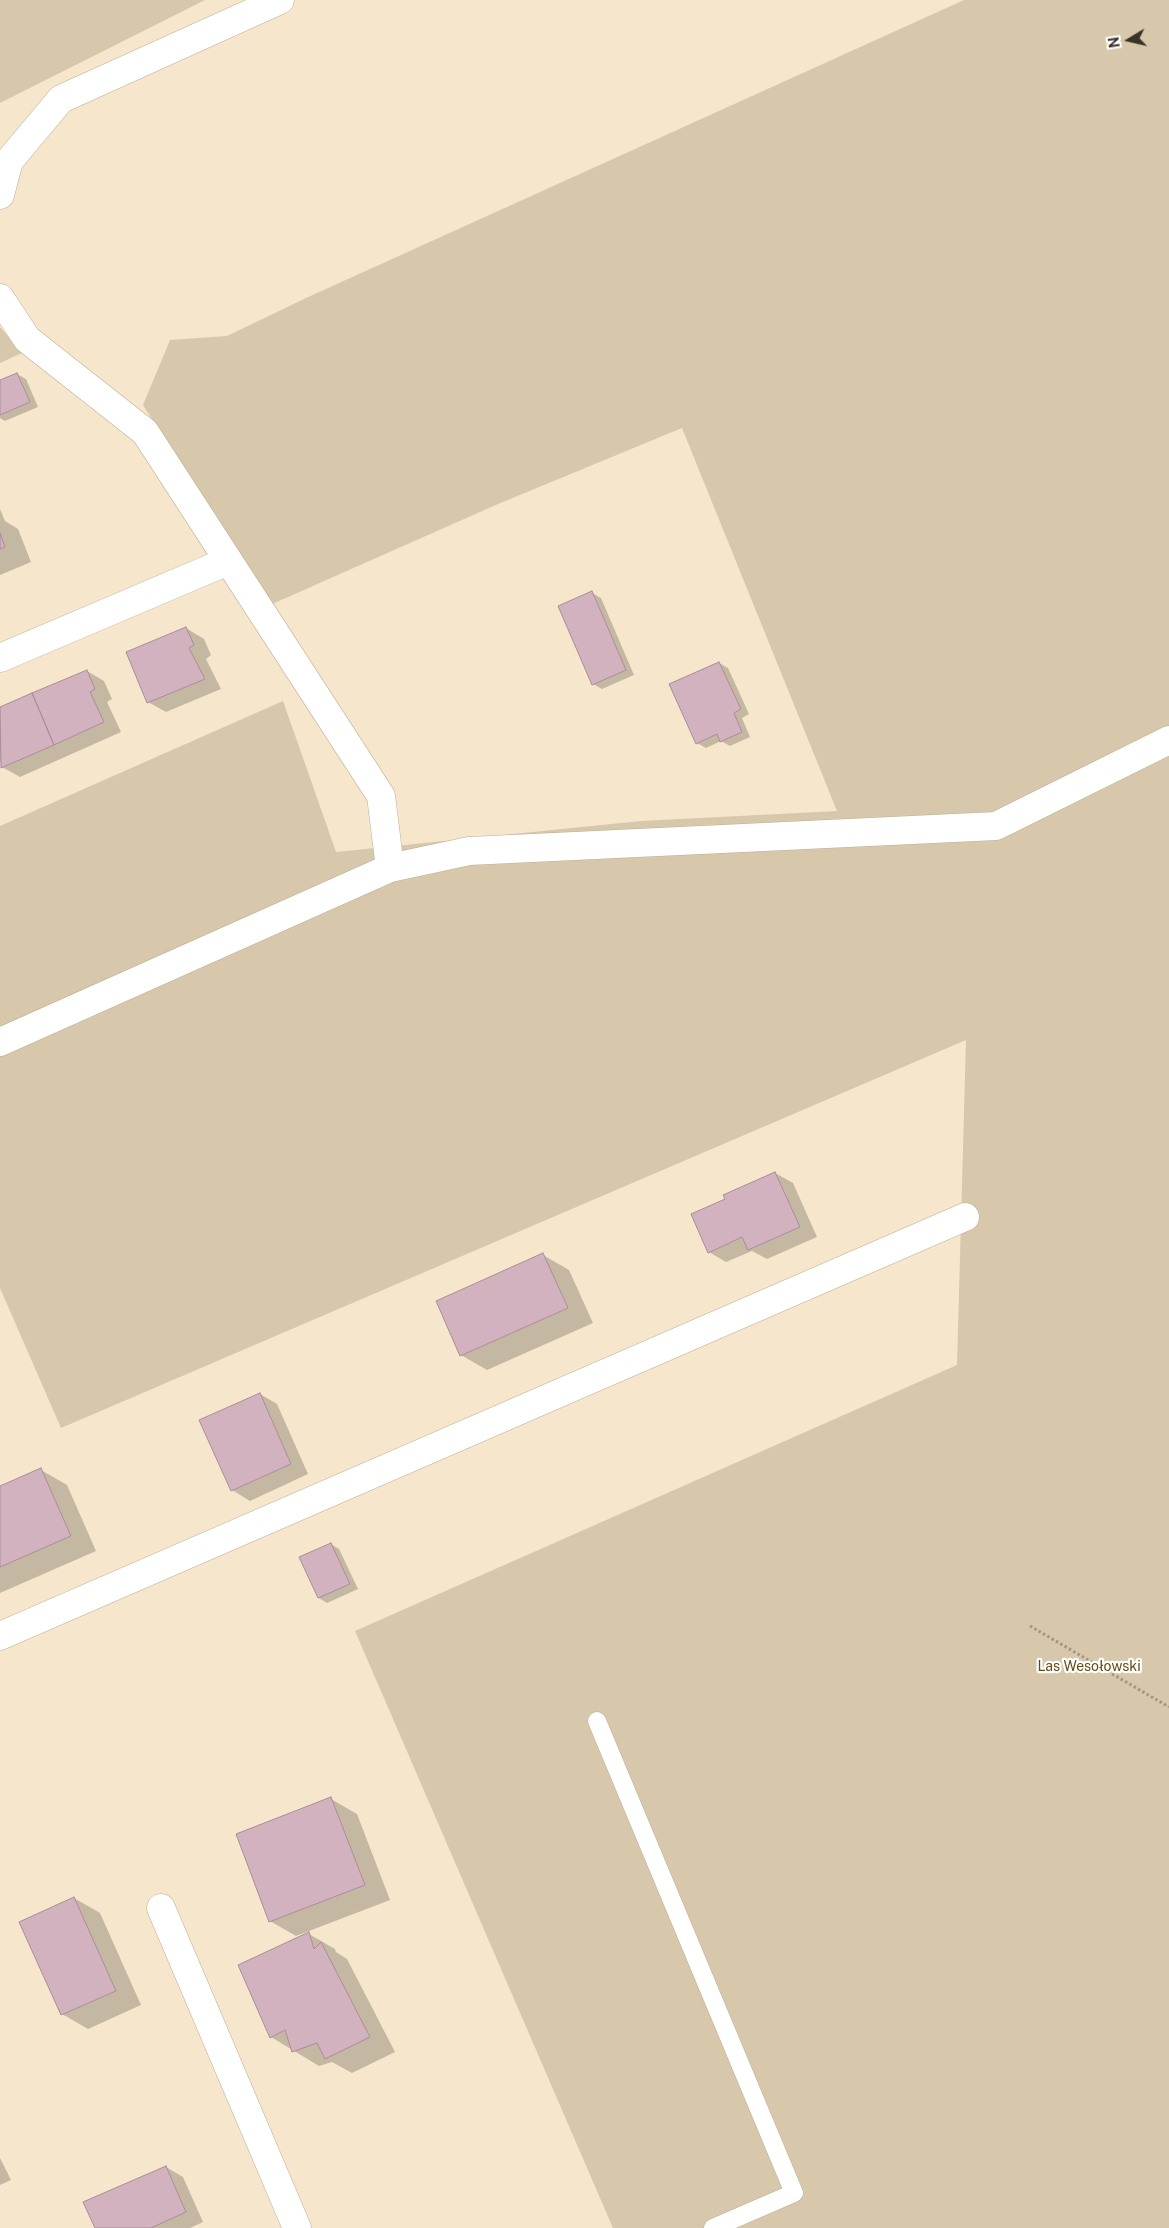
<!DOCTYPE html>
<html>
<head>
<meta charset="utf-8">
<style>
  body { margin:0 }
  #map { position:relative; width:1169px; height:2228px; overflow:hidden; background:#f6e6cb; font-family:"Public Sans",sans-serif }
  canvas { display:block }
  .north { position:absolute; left:1104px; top:15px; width:50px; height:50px; -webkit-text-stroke:4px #fff; paint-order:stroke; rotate:261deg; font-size:14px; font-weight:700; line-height:20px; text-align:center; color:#393329 }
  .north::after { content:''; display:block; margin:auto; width:18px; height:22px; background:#393329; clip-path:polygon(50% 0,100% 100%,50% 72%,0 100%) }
</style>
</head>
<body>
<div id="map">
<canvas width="1169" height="2228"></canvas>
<div class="north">N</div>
</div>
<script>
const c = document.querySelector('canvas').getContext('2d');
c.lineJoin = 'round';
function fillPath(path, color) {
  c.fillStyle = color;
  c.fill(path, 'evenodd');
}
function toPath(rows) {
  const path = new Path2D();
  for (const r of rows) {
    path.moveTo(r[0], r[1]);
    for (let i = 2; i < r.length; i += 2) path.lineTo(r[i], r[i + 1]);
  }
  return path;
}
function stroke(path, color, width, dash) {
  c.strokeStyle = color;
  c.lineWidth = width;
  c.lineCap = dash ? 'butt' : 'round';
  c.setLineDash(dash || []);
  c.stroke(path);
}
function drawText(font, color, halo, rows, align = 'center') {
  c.font = font + ' "Public Sans",sans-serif';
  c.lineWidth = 4.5;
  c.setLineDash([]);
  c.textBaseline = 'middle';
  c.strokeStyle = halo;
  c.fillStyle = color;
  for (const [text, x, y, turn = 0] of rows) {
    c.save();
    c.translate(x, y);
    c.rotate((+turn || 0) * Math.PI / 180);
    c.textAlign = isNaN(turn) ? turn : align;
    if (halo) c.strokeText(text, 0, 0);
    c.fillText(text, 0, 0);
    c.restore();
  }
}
fillPath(toPath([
  [0,0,205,0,0,103],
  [964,0,1169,0,1169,2228,613,2228,355,1631,957,1365,966,1040,61,1428,0,1288,0,826,283,701,336,852,641,821,837,811,682,428,498,504,270,605,143,405,170,340,227,336,306,298],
  [0,327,22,353,0,363]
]), '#d7c7ab');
fillPath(toPath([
  [17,374,26,379,38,407,5,421,0,418,0,382],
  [0,509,5,521,18,529,31,562,0,575],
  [592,593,601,598,634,675,602,689,593,684],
  [186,628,204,639,211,655,206,659,221,689,166,712,148,702],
  [719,663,728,668,749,714,742,718,750,737,730,746,721,741,706,748,697,743],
  [87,671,104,681,112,699,107,702,121,732,20,777,2,767,0,761,0,709],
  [775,1173,793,1183,817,1237,767,1259,752,1251,726,1262,709,1252,727,1200],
  [543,1255,569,1270,593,1323,487,1370,461,1355],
  [260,1394,277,1404,308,1474,250,1501,232,1490],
  [41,1470,67,1485,96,1551,0,1593,0,1488],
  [331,1544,339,1549,358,1589,327,1603,319,1598],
  [331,1799,357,1814,390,1900,296,1936,270,1921],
  [74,1898,100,1913,141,2005,88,2029,62,2014],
  [309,1934,335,1949,336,1952,347,1959,395,2052,352,2073,332,2062,319,2066,271,2037],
  [0,2158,11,2180,0,2185],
  [166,2167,183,2177,203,2222,190,2228,96,2228]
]), '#0003');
const building = toPath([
  [17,373,30,402,0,415,0,380,17,373],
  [0,533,5,547,0,549,0,533],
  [592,591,626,670,592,685,558,606,592,591],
  [186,627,194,645,189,648,205,679,147,703,126,652,186,627],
  [719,662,741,709,734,713,742,732,720,742,717,734,696,744,669,684,719,662],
  [87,670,95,689,90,692,104,722,54,745,32,693,87,670],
  [32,693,54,745,1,768,0,707,32,693],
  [775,1172,800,1227,748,1250,742,1237,708,1253,691,1214,725,1199,723,1195,775,1172],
  [543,1253,568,1308,460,1356,436,1301,543,1253],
  [260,1393,291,1464,231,1491,199,1420,260,1393],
  [41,1468,71,1536,0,1567,0,1486,41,1468],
  [331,1543,350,1584,318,1598,299,1557,331,1543],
  [331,1797,365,1885,269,1922,236,1834,331,1797],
  [74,1897,116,1991,61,2015,19,1922,74,1897],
  [309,1932,314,1949,321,1942,370,2037,325,2059,317,2043,292,2052,285,2030,270,2038,238,1965,309,1932],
  [166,2166,186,2212,151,2228,95,2228,83,2202,166,2166]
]);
fillPath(building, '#d2b2bf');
stroke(building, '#aa8c99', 1);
const lane = toPath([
  [597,1721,794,2193,713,2228]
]);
const street = toPath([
  [0,195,9,161,61,99,280,0],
  [0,298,27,339,145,432,381,796,390,868],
  [0,658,228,561],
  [0,1042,390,868,469,851,996,826,1169,740],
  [0,1636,965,1217],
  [161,1908,297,2228]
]);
stroke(lane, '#beaf95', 19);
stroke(street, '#beaf95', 29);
stroke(toPath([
  [1030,1626,1169,1707]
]), '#a29783', 3, [2.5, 2.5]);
stroke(lane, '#fff', 18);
stroke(street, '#fff', 28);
drawText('14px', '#65490f', '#fff', [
  ["Las Wesołowski",1089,1667]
]);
</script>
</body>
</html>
